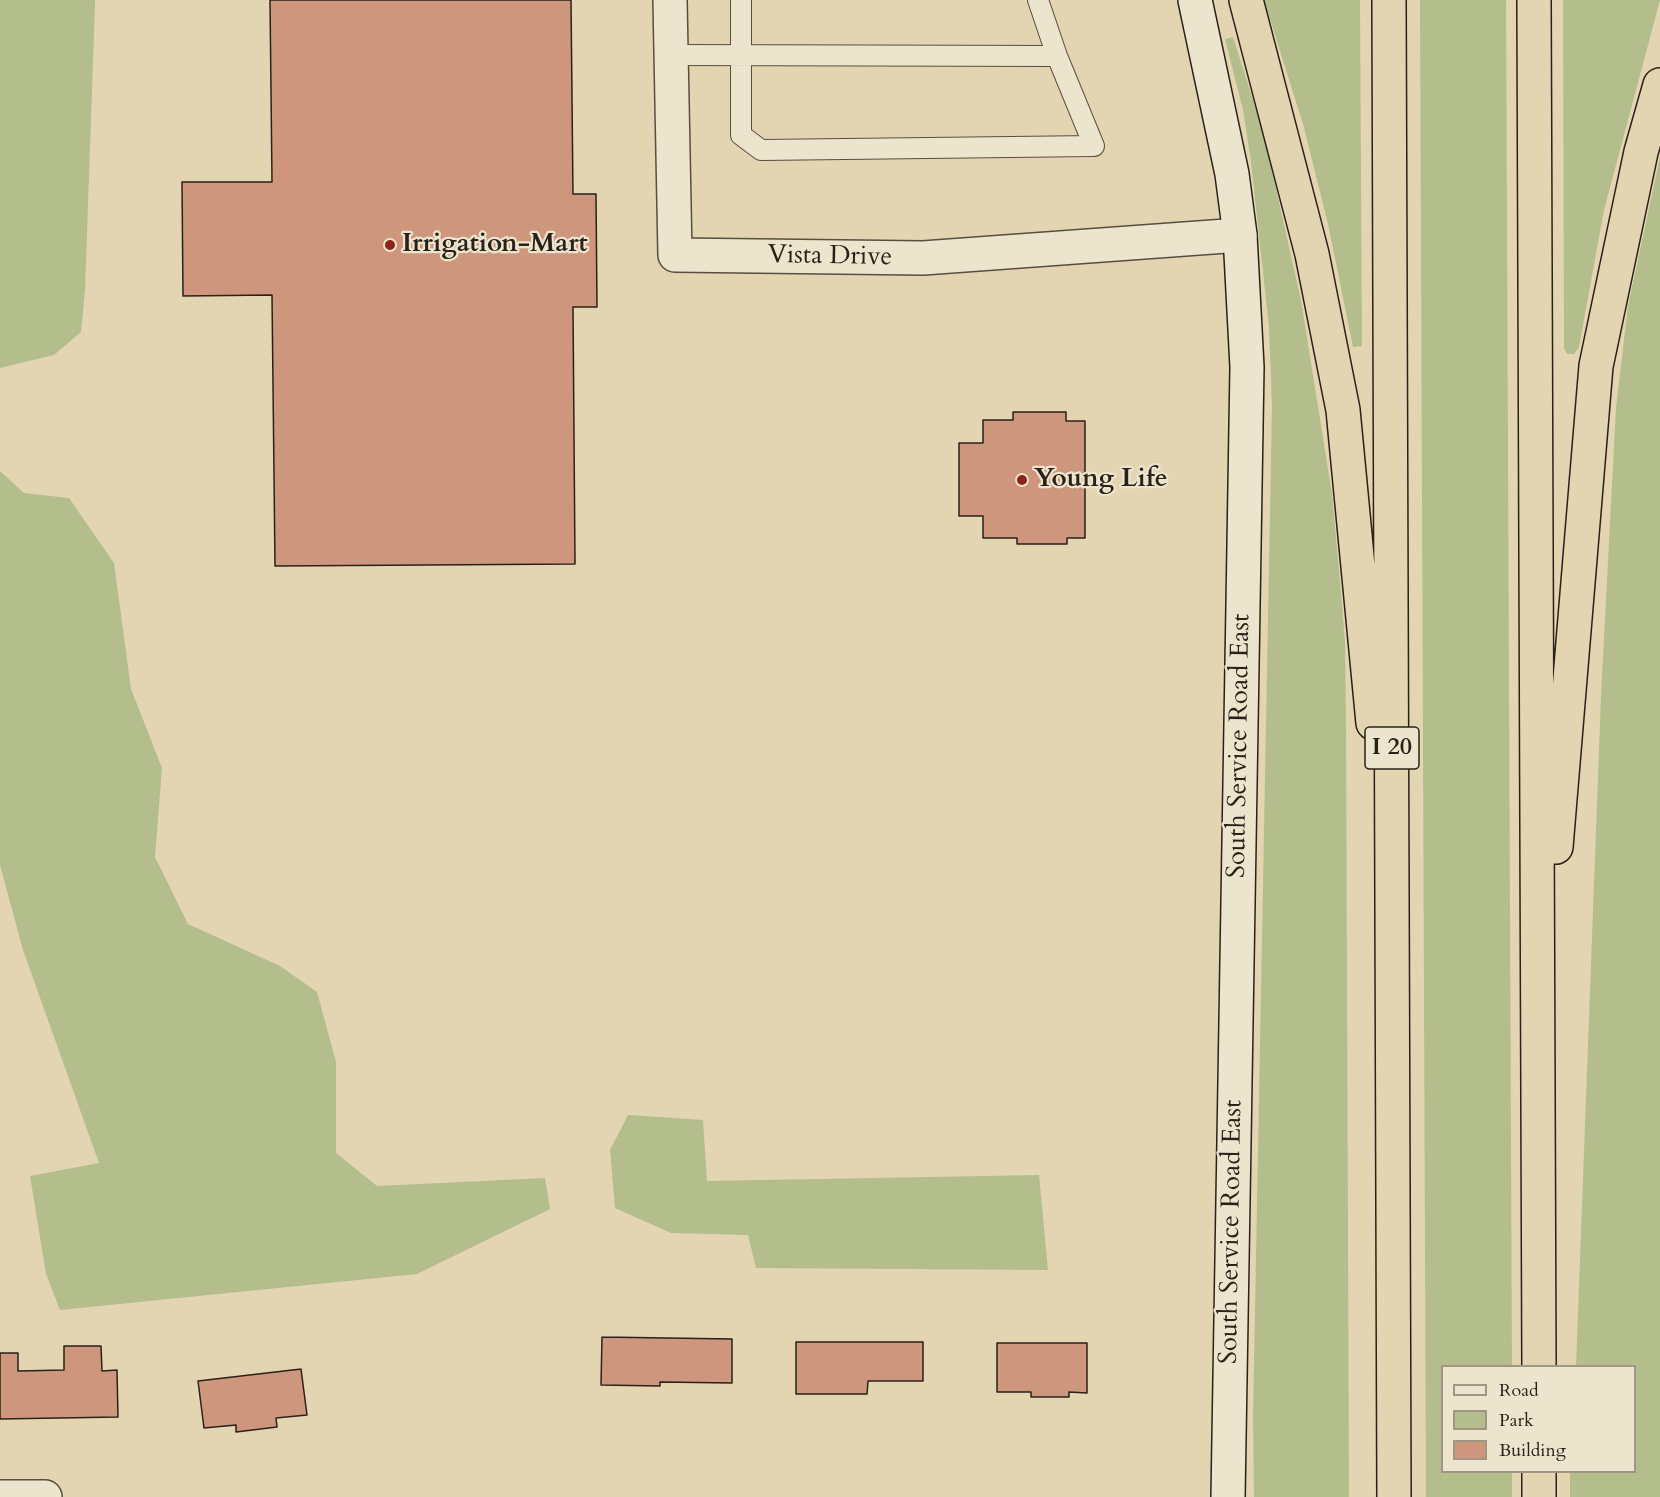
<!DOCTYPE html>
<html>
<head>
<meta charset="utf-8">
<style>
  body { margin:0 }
  #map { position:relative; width:1660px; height:1497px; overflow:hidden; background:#e3d5b2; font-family:Cardo,serif }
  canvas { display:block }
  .legend { position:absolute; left:1441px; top:1365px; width:195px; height:108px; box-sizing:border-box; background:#ede4cd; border:2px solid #9f9685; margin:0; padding:8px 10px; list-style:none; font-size:18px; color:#2a2119 }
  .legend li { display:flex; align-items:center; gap:12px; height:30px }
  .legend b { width:30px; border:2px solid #9f9685 }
</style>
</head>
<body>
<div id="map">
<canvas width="1660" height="1497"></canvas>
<ul class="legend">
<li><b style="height:8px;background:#ede4cd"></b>Road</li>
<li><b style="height:16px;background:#b4bd8c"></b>Park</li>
<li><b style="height:16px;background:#ce967c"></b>Building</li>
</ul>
</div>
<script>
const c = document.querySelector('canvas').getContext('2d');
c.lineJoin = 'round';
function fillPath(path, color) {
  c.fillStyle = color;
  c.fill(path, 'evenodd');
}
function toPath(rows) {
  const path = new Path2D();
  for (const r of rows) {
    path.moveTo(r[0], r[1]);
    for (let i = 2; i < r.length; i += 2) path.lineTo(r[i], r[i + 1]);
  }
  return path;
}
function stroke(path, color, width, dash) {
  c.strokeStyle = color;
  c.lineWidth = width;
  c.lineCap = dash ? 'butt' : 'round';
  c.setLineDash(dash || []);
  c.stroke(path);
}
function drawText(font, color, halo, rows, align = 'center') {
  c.font = font + ' Cardo,serif';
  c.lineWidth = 4.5;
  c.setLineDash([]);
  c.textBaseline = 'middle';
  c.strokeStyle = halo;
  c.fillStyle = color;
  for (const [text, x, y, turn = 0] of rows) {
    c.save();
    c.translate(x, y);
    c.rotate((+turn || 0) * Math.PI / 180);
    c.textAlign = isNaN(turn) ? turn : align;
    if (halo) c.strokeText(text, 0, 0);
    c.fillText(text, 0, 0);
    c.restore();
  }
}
fillPath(toPath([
  [0,0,95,0,95,5,85,290,81,332,54,355,0,368],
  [1264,0,1360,0,1362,346,1353,347,1328,224,1303,124],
  [1420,0,1506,0,1512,1366,1442,1366,1442,1472,1512,1472,1512,1497,1426,1497],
  [1563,0,1660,0,1604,210,1579,347,1574,354,1567,354,1564,348],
  [1233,37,1263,131,1301,300,1332,494,1340,581,1345,641,1346,724,1349,1497,1254,1497,1253,1416,1272,406,1269,327,1251,162,1243,110,1225,39],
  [1660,157,1660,1497,1570,1497,1570,1472,1634,1472,1634,1366,1576,1366,1601,696,1616,408,1628,306],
  [0,471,24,493,69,498,114,563,131,689,162,768,155,857,188,924,280,966,317,992,336,1062,336,1153,377,1186,545,1178,550,1209,417,1274,60,1310,46,1274,30,1176,99,1163,23,950,0,865],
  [628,1115,703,1120,707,1181,1039,1175,1048,1270,756,1268,748,1235,671,1233,615,1208,610,1150]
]), '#b4bd8c');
const building = toPath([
  [270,0,571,0,573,194,596,194,597,307,573,307,575,564,275,566,272,295,183,296,182,182,272,182,270,0],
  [1013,412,1066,412,1066,421,1085,421,1085,538,1067,538,1067,544,1017,544,1017,538,983,538,983,516,959,516,959,443,983,443,983,420,1013,420,1013,412],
  [602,1337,732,1339,732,1383,660,1382,660,1386,601,1385,602,1337],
  [796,1342,923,1342,923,1381,868,1381,867,1394,796,1394,796,1342],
  [997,1343,1087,1343,1087,1393,1069,1392,1069,1397,1031,1397,1031,1392,997,1392,997,1343],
  [64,1346,101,1346,102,1371,117,1370,118,1417,0,1419,0,1353,18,1353,18,1371,64,1370,64,1346],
  [301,1369,307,1415,276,1418,277,1427,236,1432,236,1425,204,1428,198,1381,301,1369]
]);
fillPath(building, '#ce967c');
stroke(building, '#2a2119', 1.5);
const lane = toPath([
  [741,0,741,135,761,150,1094,146,1057,56,1038,0],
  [671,55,1057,56]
]);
const street = toPath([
  [670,0,675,255,923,258,1240,235],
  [0,1497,45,1497]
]);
const secondary = toPath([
  [1195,0,1232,174,1240,235,1247,367,1228,1497]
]);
const highway = toPath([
  [1246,0,1312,254,1343,410,1373,723],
  [1389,0,1394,1497],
  [1534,0,1539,1366],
  [1556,847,1596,366,1641,152,1660,85],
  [1539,1472,1539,1497]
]);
stroke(lane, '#584e3f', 22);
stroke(street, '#584e3f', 36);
stroke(secondary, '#2a2119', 36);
stroke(highway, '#2a2119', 36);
stroke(lane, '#ede4cd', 20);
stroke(street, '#ede4cd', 33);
stroke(secondary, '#ede4cd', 33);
stroke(highway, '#e3d5b2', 33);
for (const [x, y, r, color] of [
  [390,245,6,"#8f2418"],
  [1022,480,6,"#8f2418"]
]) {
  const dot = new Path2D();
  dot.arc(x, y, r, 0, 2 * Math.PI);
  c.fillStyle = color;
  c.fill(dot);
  stroke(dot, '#ede4cd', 2);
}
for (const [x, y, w] of [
  [1392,748,54]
]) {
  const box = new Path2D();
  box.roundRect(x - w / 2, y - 21, w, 42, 4.5);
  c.fillStyle = '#ede4cd';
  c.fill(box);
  stroke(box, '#2a2119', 1.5);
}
drawText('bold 24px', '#2a2119', null, [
  ["I 20",1392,748]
]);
drawText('bold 26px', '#2a2119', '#ede4cd', [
  ["Irrigation-Mart",402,245],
  ["Young Life",1034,480]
], 'left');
drawText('26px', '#2a2119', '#ede4cd', [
  ["Vista Drive",830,257,1],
  ["South Service Road East",1240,746,-89],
  ["South Service Road East",1232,1232,-89]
]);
</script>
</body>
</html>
